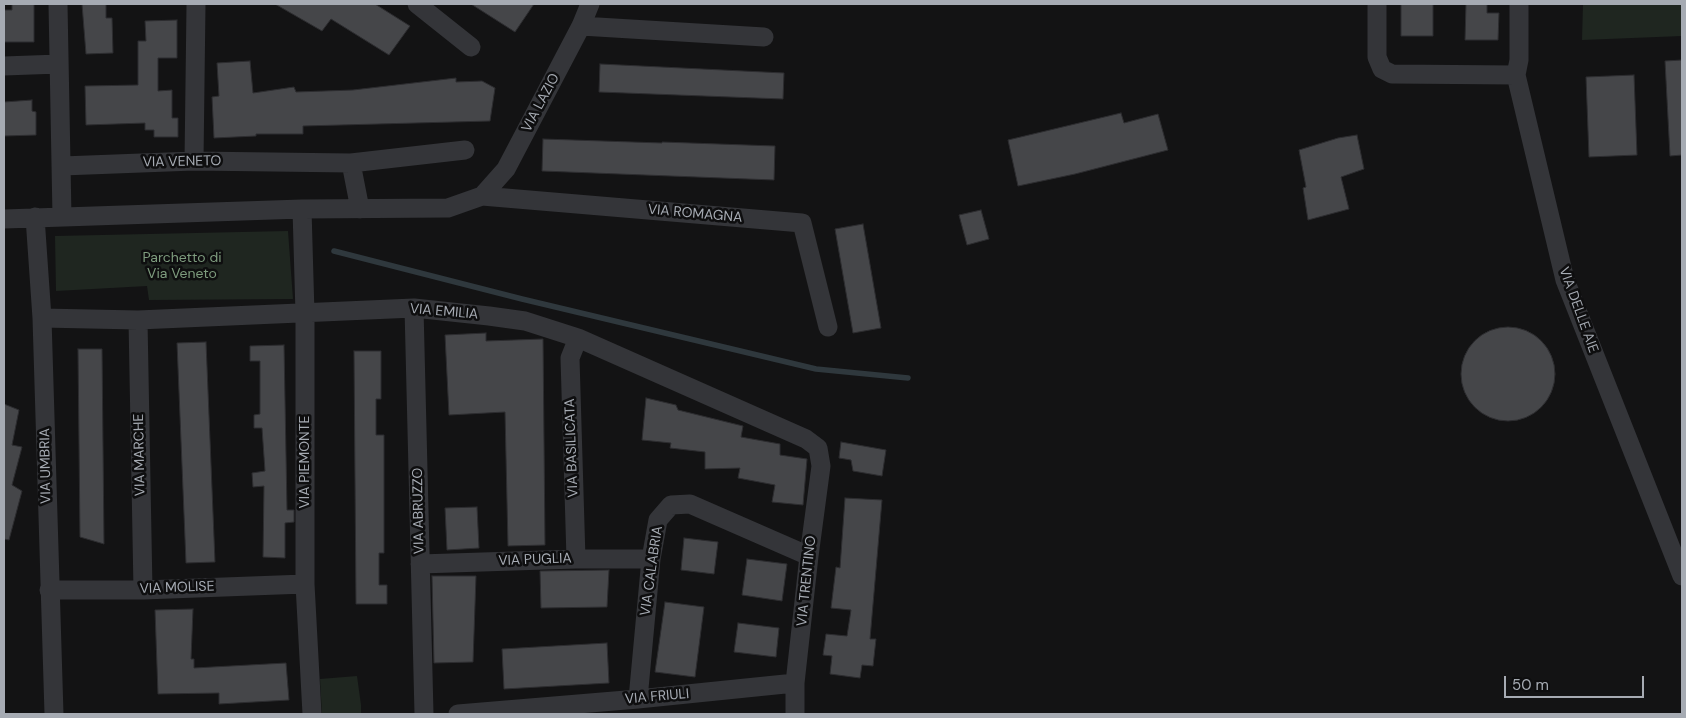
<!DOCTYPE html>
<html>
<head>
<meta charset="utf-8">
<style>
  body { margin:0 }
  #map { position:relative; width:1686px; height:718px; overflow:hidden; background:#131314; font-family:"DM Sans",sans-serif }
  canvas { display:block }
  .frame { position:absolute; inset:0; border:5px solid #a6abb3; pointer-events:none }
  .scale { position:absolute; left:1504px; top:676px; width:140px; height:22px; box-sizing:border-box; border:2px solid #a6abb3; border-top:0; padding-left:6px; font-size:15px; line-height:18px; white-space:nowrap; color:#a6abb3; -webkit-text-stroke:4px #0e0e0f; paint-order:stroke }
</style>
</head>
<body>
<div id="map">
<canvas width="1686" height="718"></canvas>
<div class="frame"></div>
<div class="scale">50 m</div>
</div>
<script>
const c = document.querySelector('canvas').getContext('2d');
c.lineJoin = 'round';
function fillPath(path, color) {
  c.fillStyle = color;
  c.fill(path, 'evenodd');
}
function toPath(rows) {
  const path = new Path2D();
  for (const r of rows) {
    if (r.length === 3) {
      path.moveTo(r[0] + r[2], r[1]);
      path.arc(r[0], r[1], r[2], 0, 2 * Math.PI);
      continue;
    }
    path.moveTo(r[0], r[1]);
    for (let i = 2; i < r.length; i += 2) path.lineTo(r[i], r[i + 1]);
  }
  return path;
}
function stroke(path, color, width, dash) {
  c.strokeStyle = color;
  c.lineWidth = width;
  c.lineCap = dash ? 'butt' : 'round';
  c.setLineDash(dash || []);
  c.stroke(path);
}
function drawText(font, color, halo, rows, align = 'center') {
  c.font = font + ' "DM Sans",sans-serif';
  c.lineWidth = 5;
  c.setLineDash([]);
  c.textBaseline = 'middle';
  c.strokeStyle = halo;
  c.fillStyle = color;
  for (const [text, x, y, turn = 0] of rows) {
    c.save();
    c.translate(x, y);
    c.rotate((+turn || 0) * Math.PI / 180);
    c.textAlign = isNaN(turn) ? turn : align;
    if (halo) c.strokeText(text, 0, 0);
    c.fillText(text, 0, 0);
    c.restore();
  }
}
fillPath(toPath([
  [1583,4,1682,4,1682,36,1582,40],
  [288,231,293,299,149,300,147,286,56,291,55,236],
  [357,676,361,705,361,714,322,714,320,679]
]), '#1f2620');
stroke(toPath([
  [334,251,522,299,816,369,908,378]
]), '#2f383d', 5.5);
const building = toPath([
  [12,4,34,4,34,42,4,42,4,10,12,10,12,4],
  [82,4,106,4,106,18,112,18,113,53,86,54,82,4],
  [275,4,375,4,410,26,389,55,331,19,322,31,275,4],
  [471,4,534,4,515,32,471,4],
  [1401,4,1433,4,1433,36,1401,36,1401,4],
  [1466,4,1487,4,1487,13,1499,13,1498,40,1465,40,1466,4],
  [177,20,177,58,158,58,158,91,172,90,172,118,178,118,178,137,154,137,154,130,145,130,145,123,86,125,85,86,138,85,138,41,146,41,145,21,177,20],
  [1682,60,1682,155,1670,156,1665,61,1682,60],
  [250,61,253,93,294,87,296,92,353,90,456,78,456,82,482,81,495,88,490,121,303,126,303,134,256,134,256,136,214,138,212,97,219,96,217,63,250,61],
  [600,64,784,73,783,99,599,92,600,64],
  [1634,75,1637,155,1589,157,1586,77,1634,75],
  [32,100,32,111,36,112,36,135,4,136,4,102,32,100],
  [1121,113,1124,123,1158,114,1168,150,1075,174,1018,186,1008,140,1121,113],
  [1357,135,1364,169,1341,177,1349,209,1308,220,1303,188,1306,187,1299,150,1338,138,1357,135],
  [543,139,662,143,662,142,775,146,774,180,542,171,543,139],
  [981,210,989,239,967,245,959,215,981,210],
  [863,224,881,328,853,333,835,229,863,224],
  [1508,374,47],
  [486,333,486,341,543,339,545,545,508,546,505,412,449,415,445,335,486,333],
  [206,342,215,562,186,563,177,343,206,342],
  [284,345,287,510,294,510,294,522,285,523,285,558,263,557,264,486,253,487,252,473,265,471,262,428,254,428,254,415,260,414,260,361,250,361,250,346,284,345],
  [78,349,102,349,104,544,80,537,78,349],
  [354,351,381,351,381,399,376,399,376,435,384,435,384,553,379,553,379,585,387,585,387,604,356,604,354,351],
  [646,398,676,405,678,410,743,426,741,437,780,444,780,455,807,459,803,505,772,502,775,485,738,478,740,468,705,469,705,452,670,448,671,443,642,440,646,398],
  [4,404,19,410,12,445,22,447,12,485,22,491,9,540,4,539,4,404],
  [841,442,886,450,882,476,853,471,851,460,839,458,841,442],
  [845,498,882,500,870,639,876,639,873,666,862,665,860,678,830,674,832,656,823,655,826,634,847,636,851,610,831,608,836,567,840,568,845,498],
  [477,507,479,548,447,550,445,508,477,507],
  [684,538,718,542,714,574,681,570,684,538],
  [747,559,787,564,782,601,742,595,747,559],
  [609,570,607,607,541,608,540,571,609,570],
  [432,576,476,576,473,662,434,663,432,576],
  [665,602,704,607,695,677,655,672,665,602],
  [193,609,191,659,194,659,194,668,286,663,289,700,219,704,219,693,158,694,155,610,193,609],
  [738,623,779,628,776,657,734,652,738,623],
  [607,643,609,683,504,689,502,649,607,643]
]);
fillPath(building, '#454649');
stroke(building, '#2d2d30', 1);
stroke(toPath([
  [58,4,62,217],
  [417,4,471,47],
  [1377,4,1377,57,1382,69,1392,74,1516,75],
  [1519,4,1519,60,1516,75,1565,280,1682,576],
  [581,26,764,37],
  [4,66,59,64],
  [194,161,196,5],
  [351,163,465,150],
  [62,166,194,161,351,163,360,209],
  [482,196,506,169,581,26,590,4],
  [302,209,305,314,305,584,312,714],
  [35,217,42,318,54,714],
  [4,219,302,209,448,208,482,196,802,223,828,327],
  [414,308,424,714],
  [42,318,138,320,414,308,489,316,525,321,578,338,806,439,818,448,821,466,809,556,795,683,795,714],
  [138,320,143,590],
  [576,559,570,358,578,338],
  [420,564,576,559,651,559],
  [49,590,143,590,305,584],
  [638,699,651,559,658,520,671,505,690,504,809,556],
  [458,714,638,699,795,683]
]), '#343539', 19);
drawText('14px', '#a6abb3', '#0e0e0f', [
  ["VIA LAZIO",541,103,-62],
  ["VIA VENETO",182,162,-1],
  ["VIA ROMAGNA",695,214,5],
  ["VIA DELLE AIE",1578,310,70],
  ["VIA EMILIA",444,312,5],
  ["VIA BASILICATA",572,448,-92],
  ["VIA MARCHE",140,455,-91],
  ["VIA PIEMONTE",305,462,-90],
  ["VIA UMBRIA",46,466,-91],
  ["VIA ABRUZZO",419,511,-91],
  ["VIA PUGLIA",535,560,-2],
  ["VIA CALABRIA",652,571,-82],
  ["VIA TRENTINO",807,581,-84],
  ["VIA MOLISE",177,588,-2],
  ["VIA FRIULI",657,697,-5]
]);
drawText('14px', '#7e9c7e', '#0e0e0f', [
  ["Parchetto di",182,258],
  ["Via Veneto",182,274]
]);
</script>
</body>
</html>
